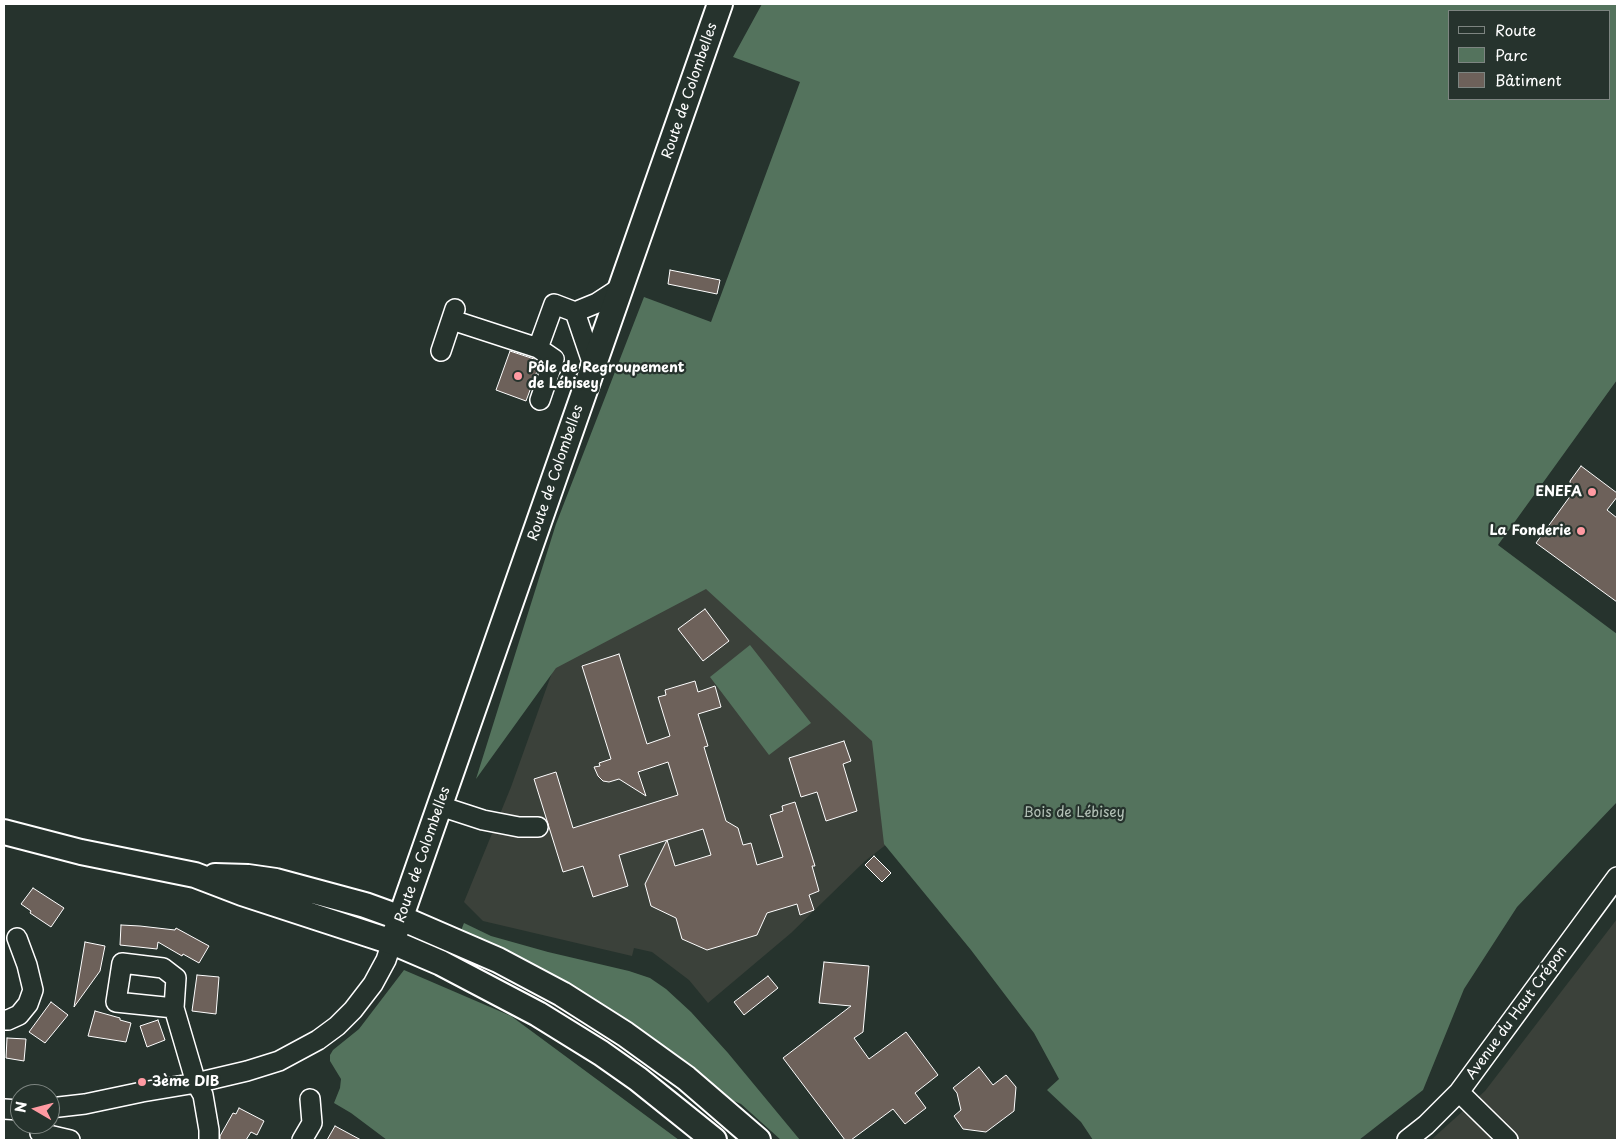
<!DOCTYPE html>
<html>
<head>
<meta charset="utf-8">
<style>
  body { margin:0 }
  #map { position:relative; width:1621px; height:1144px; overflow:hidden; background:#26332d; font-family:"Playpen Sans",sans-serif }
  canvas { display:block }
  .frame { position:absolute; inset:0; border:5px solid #fff; pointer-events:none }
  .legend { position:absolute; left:1448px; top:10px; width:162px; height:90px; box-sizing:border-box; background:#26332d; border:1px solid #7d8581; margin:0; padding:6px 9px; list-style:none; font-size:15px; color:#fff }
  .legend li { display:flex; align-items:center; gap:10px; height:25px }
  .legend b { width:25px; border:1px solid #7d8581 }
  .north { position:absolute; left:10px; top:1084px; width:50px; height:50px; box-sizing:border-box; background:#26332d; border:1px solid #7d8581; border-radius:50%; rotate:278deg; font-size:14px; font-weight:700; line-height:20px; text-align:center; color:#fff }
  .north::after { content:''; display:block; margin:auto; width:18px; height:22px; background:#ff9aa2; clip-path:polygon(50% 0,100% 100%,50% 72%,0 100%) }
</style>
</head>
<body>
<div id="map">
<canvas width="1621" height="1144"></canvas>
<div class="frame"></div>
<ul class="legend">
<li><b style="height:6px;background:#26332d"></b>Route</li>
<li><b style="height:14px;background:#54735d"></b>Parc</li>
<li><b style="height:14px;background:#6d615a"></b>Bâtiment</li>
</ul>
<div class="north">N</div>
</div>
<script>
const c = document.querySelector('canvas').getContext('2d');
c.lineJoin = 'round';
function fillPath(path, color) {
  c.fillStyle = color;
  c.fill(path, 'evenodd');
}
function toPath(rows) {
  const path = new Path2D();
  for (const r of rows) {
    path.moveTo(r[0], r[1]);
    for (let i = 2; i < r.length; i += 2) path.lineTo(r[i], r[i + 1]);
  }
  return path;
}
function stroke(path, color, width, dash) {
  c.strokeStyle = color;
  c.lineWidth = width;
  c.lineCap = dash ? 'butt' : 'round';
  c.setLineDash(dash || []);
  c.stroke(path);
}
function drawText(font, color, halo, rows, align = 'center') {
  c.font = font + ' "Playpen Sans",sans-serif';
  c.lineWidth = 4.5;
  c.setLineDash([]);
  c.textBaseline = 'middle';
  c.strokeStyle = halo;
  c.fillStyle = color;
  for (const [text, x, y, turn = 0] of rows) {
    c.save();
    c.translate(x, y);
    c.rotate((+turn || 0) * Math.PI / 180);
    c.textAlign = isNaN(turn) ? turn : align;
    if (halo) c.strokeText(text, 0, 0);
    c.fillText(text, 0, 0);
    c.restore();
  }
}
fillPath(toPath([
  [621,494,973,777,865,861,791,933,708,1003,689,980,652,952,634,948,632,956,483,921,464,902,511,787,602,533],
  [1617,919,1617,1140,1431,1140,1485,1091]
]), '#3b413a');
fillPath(toPath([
  [762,4,1617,4,1617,380,1498,545,1617,634,1617,802,1517,907,1464,989,1423,1090,1359,1140,1093,1140,1081,1122,1047,1090,1059,1079,1034,1033,971,950,884,844,872,741,706,589,556,668,476,779,556,524,644,297,711,322,800,82,733,57],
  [1450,11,1610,11,1610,99,1450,99],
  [750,645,811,723,769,755,710,677],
  [464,923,491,936,548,952,629,971,650,978,666,989,691,1012,728,1053,800,1140,781,1140,741,1104,720,1095,460,933],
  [404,970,511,1016,679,1140,387,1140,351,1113,334,1103,340,1088,341,1079,330,1061,330,1055,333,1050,359,1029]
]), '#54735d');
const building = toPath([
  [670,270,720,280,717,294,668,284,670,270],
  [510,351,534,359,540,363,526,401,496,390,510,351],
  [1581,466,1617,493,1617,497,1607,510,1617,518,1617,602,1536,543,1571,495,1570,481,1581,466],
  [705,609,729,641,703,661,678,629,705,609],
  [619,654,647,744,670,736,658,697,666,695,665,690,695,681,698,692,715,686,721,707,698,714,708,746,704,747,726,821,738,828,743,845,751,843,757,865,783,857,770,815,783,811,782,806,795,802,815,866,812,866,819,891,809,895,814,910,800,915,797,904,767,913,757,935,707,950,682,939,676,918,651,906,645,884,667,840,675,866,711,855,703,829,619,855,628,886,593,897,583,866,563,872,534,779,556,772,573,828,678,795,668,762,638,772,646,796,619,779,609,782,603,781,598,776,594,767,600,766,599,763,611,759,582,666,619,654],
  [844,741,851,761,843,764,857,811,826,821,817,792,801,797,789,758,844,741],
  [874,856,891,873,882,882,865,865,874,856],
  [33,888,64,908,51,927,30,913,31,911,21,904,33,888],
  [121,925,140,926,175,930,176,928,209,946,199,963,183,954,182,956,158,942,157,949,120,945,121,925],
  [85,942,105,946,100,971,74,1007,85,942],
  [824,962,869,966,863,1032,854,1038,869,1059,906,1032,938,1075,915,1093,926,1108,905,1124,893,1109,851,1140,845,1140,783,1058,851,1006,819,1003,824,962],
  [197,975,219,977,216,1014,192,1011,197,975],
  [768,976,778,988,744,1015,734,1002,768,976],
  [51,1002,68,1015,45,1043,29,1032,51,1002],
  [95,1011,120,1018,120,1020,131,1023,126,1042,88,1036,95,1011],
  [158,1020,165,1040,147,1047,140,1026,158,1020],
  [7,1038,26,1039,24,1061,6,1058,7,1038],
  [979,1067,993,1085,1006,1075,1016,1087,1014,1111,986,1132,963,1129,954,1116,961,1110,957,1093,953,1088,979,1067],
  [239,1108,264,1121,257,1135,251,1132,246,1140,220,1140,220,1136,233,1113,236,1114,239,1108],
  [335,1126,361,1140,327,1140,335,1126]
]);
fillPath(building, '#6d615a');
stroke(building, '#fff', 1);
const minor = toPath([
  [575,312,593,365],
  [452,320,538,348,554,359,540,400],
  [538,348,554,304,575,312,597,303,620,288],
  [441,351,455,309],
  [440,806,483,820,519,827,538,827],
  [174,1008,116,1002,122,963,163,968,176,978,174,1008,196,1083,203,1095,209,1130,209,1140],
  [4,1020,8,1020,19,1015,28,1004,33,990,27,965,17,938],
  [1459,1092,1508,1140],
  [50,1108,85,1104,142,1092,196,1083,247,1071,279,1061,318,1040,337,1026,353,1010,373,984,386,960,392,942],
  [4,1109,20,1110],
  [40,1133,70,1140],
  [302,1140,312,1123,310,1099],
  [1407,1140,1426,1125,1459,1092,1617,877]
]);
const major = toPath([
  [4,832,81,852,195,875,242,893,392,942,441,963,538,1014,601,1053,638,1079,714,1140],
  [215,876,248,877,276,881,365,905,401,918,498,960,562,994,625,1034,686,1078,758,1140],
  [392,942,720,4]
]);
stroke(minor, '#fff', 22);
stroke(major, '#fff', 28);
stroke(minor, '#26332d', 19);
stroke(major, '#26332d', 24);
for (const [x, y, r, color] of [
  [518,376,5,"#ff9aa2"],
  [1592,492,5,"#ff9aa2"],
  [1581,531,5,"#ff9aa2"],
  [142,1082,5,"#ff9aa2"]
]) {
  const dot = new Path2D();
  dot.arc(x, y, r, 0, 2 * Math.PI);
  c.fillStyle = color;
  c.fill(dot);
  stroke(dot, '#26332d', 2);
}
drawText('14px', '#fff', '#26332d', [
  ["Route de Colombelles",690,91,-71],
  ["Route de Colombelles",556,473,-71],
  ["Route de Colombelles",423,855,-71],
  ["Avenue du Haut Crépon",1517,1013,-54]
]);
drawText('bold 14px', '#fff', '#26332d', [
  ["Pôle de Regroupement",528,368],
  ["de Lébisey",528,384],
  ["ENEFA",1582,492,"right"],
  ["La Fonderie",1571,531,"right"],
  ["3ème DIB",152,1082]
], 'left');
drawText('14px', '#b2c0b6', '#26332d', [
  ["Bois de Lébisey",1074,813]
]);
</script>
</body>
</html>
